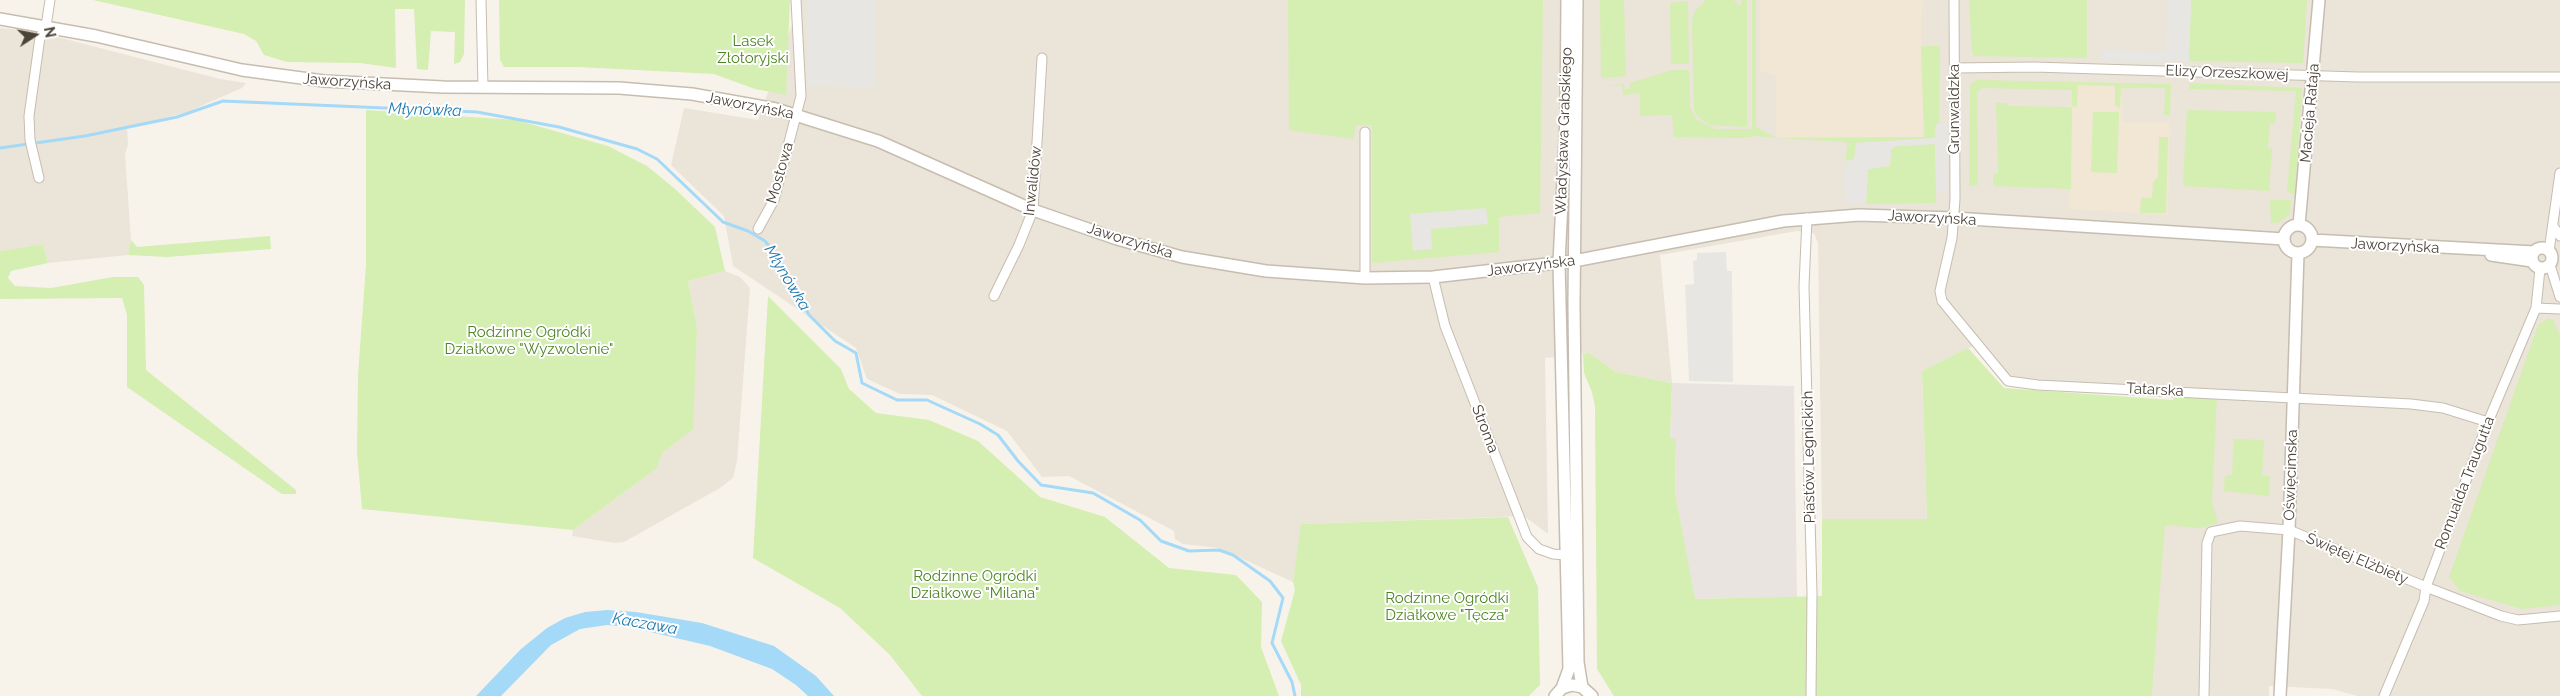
<!DOCTYPE html>
<html>
<head>
<meta charset="utf-8">
<style>
  body { margin:0 }
  #map { position:relative; width:2560px; height:696px; overflow:hidden; background:#f7f3eb; font-family:Raleway,sans-serif }
  canvas { display:block }
  .north { position:absolute; left:10px; top:10px; width:50px; height:50px; -webkit-text-stroke:4px #fff; paint-order:stroke; rotate:79deg; font-size:14px; font-weight:700; line-height:20px; text-align:center; color:#4c4338 }
  .north::after { content:''; display:block; margin:auto; width:18px; height:22px; background:#4c4338; clip-path:polygon(50% 0,100% 100%,50% 72%,0 100%) }
</style>
</head>
<body>
<div id="map">
<canvas width="2560" height="696"></canvas>
<div class="north">N</div>
</div>
<script>
const c = document.querySelector('canvas').getContext('2d');
c.lineJoin = 'round';
function fillPath(path, color) {
  c.fillStyle = color;
  c.fill(path, 'evenodd');
}
function toPath(rows) {
  const path = new Path2D();
  for (const r of rows) {
    if (r.length === 3) {
      path.moveTo(r[0] + r[2], r[1]);
      path.arc(r[0], r[1], r[2], 0, 2 * Math.PI);
      continue;
    }
    path.moveTo(r[0], r[1]);
    for (let i = 2; i < r.length; i += 2) path.lineTo(r[i], r[i + 1]);
  }
  return path;
}
function stroke(path, color, width, dash) {
  c.strokeStyle = color;
  c.lineWidth = width;
  c.lineCap = dash ? 'butt' : 'round';
  c.setLineDash(dash || []);
  c.stroke(path);
}
function drawText(font, color, halo, rows, align = 'center') {
  c.font = font + ' Raleway,sans-serif';
  c.lineWidth = 4;
  c.setLineDash([]);
  c.textBaseline = 'middle';
  c.strokeStyle = halo;
  c.fillStyle = color;
  for (const [text, x, y, turn = 0] of rows) {
    c.save();
    c.translate(x, y);
    c.rotate((+turn || 0) * Math.PI / 180);
    c.textAlign = isNaN(turn) ? turn : align;
    if (halo) c.strokeText(text, 0, 0);
    c.fillText(text, 0, 0);
    c.restore();
  }
}
fillPath(toPath([
  [801,0,2560,0,2560,696,2357,696,2332,689,2269,686,2269,696,2152,696,2174,392,2014,383,1977,344,1922,371,1927,520,1822,519,1818,243,1814,233,1797,231,1660,255,1672,383,1616,372,1589,353,1545,358,1548,534,1524,516,1302,524,1293,582,1219,548,1183,544,1175,539,1174,531,1069,476,1042,477,1007,431,932,395,900,394,867,379,856,348,733,266,724,216,671,165,684,108,758,120],
  [0,28,34,31,220,79,246,83,242,88,187,112,127,128,128,145,125,154,131,240,128,255,48,263,43,244,0,251],
  [725,271,740,277,750,288,737,461,733,478,720,488,624,542,615,543,572,536,573,530,657,468,662,453,692,429,697,327,688,281]
]), '#ebe4d9');
fillPath(toPath([
  [1672,383,1794,386,1797,597,1694,599,1675,492,1676,439,1670,439]
]), '#e9e4df');
fillPath(toPath([
  [1760,0,1922,0,1921,46,1925,137,1776,138,1776,76,1760,71],
  [2077,84,2121,86,2123,122,2170,122,2168,215,2070,209,2068,106,2075,105]
]), '#f1e7d4');
fillPath(toPath([
  [93,0,465,0,464,54,460,62,454,64,455,32,431,31,428,70,417,69,414,9,395,9,396,68,360,63,287,62,264,55,256,41,244,34],
  [499,0,790,0,786,95,755,89,714,74,579,67,504,67,500,60],
  [1288,0,1543,0,1540,213,1499,217,1499,252,1372,263,1372,125,1356,125,1353,139,1289,130],
  [1600,0,1624,0,1626,76,1601,78],
  [1706,0,1733,0,1741,6,1741,0,1747,0,1747,127,1710,125,1698,117,1694,110,1692,20,1695,11],
  [1752,0,1756,0,1756,127,1776,138,1924,137,1921,46,1940,46,1939,124,1936,124,1935,138,1857,143,1854,159,1846,161,1847,142,1776,138,1756,136,1742,138,1674,137,1672,115,1640,116,1640,93,1623,95,1622,85,1601,86,1623,84,1625,89,1629,89,1630,83,1673,70,1689,70,1690,107,1697,120,1715,129,1752,129],
  [1969,0,2087,0,2087,58,1974,56,1972,52],
  [2191,0,2307,0,2303,63,2189,61],
  [1688,1,1689,64,1671,64,1670,3],
  [1977,80,2171,84,2170,115,2164,115,2165,88,2121,88,2120,108,2115,106,2115,86,2078,85,2077,106,2072,107,2071,189,1993,186,1993,174,1998,174,1996,103,2007,103,2008,106,2072,107,2072,90,1982,88,1977,92,1978,185,1969,186,1970,85],
  [2189,83,2302,88,2295,194,2287,192,2296,91,2189,89],
  [366,110,516,120,608,146,647,166,674,188,715,227,725,271,688,281,697,327,693,429,662,453,657,468,573,530,362,509,357,452,358,375,366,265],
  [2187,110,2276,112,2275,124,2270,124,2268,148,2272,149,2269,191,2183,186],
  [2093,112,2119,112,2117,173,2091,172],
  [2159,137,2168,137,2166,213,2140,213,2141,198,2152,198,2153,182,2158,177],
  [1935,144,1936,203,1866,204,1868,169,1890,166,1891,149,1897,146],
  [2270,200,2291,200,2290,214,2280,222,2271,223],
  [270,236,271,249,167,257,128,255,131,240,137,247],
  [43,244,48,263,11,271,8,278,15,286,51,288,113,277,138,277,144,285,146,370,296,490,296,494,282,494,127,387,127,315,122,298,0,299,0,251],
  [768,296,841,369,849,389,876,413,929,420,978,441,1040,497,1105,517,1169,568,1236,575,1262,602,1261,647,1279,696,922,696,890,655,840,608,753,558],
  [2549,318,2554,321,2560,336,2560,605,2522,609,2460,591,2449,577,2531,345,2539,324],
  [1968,348,2004,388,2173,400,2174,391,2217,394,2212,503,2218,523,2200,528,2165,525,2152,696,1614,696,1597,669,1595,407,1592,392,1584,373,1583,354,1589,353,1616,372,1672,383,1670,438,1676,439,1675,492,1695,599,1822,596,1822,519,1927,519,1922,371],
  [2234,439,2264,440,2262,476,2270,476,2269,496,2224,491,2225,476,2232,475],
  [1508,517,1538,587,1540,685,1529,696,1301,696,1301,685,1281,641,1295,590,1293,582,1301,524]
]), '#d5eeb1');
fillPath(toPath([
  [807,0,876,0,876,87,808,86],
  [2167,0,2191,0,2189,61,2102,61,2102,50,2166,52],
  [1947,123,1948,191,1936,191,1935,144,1897,146,1891,149,1890,166,1868,169,1866,204,1845,204,1846,161,1854,159,1856,143,1935,138,1936,124],
  [1486,208,1488,224,1431,229,1432,249,1413,251,1410,214],
  [1726,252,1727,271,1732,271,1733,382,1689,381,1685,285,1694,284,1693,261,1697,260,1697,253]
]), '#e8e6e2');
fillPath(toPath([
  [607,610,636,612,702,623,774,646,816,676,834,696,808,696,796,685,772,669,710,646,629,627,607,625,580,629,551,645,501,696,476,696,521,649,547,628,565,618,585,612]
]), '#a4d9f7');
stroke(toPath([
  [0,148,85,136,177,117,223,101,477,112,559,127,637,149,657,159,723,222,748,231,765,241,779,259,809,315,835,341,856,353,862,383,897,400,927,400,980,424,998,435,1018,461,1041,485,1093,493,1140,520,1161,541,1189,551,1219,550,1233,555,1270,581,1283,598,1272,643,1292,682,1295,696]
]), '#a4d9f7', 3);
const minor = toPath([
  [481,0,483,87],
  [1954,0,1955,199,1952,238,1940,291,1942,301,2008,381,2038,385,2411,404,2443,408,2488,422],
  [1955,68,2034,67,2358,77,2560,77],
  [1365,132,1365,278],
  [39,178,30,140,29,116,40,37,46,26,50,0],
  [1807,218,1804,286,1812,593,1811,696],
  [2553,226,2560,236],
  [758,229,774,200,801,96,796,0],
  [2549,251,2560,173],
  [2550,265,2560,297],
  [1433,277,1445,326,1527,537,1539,549,1553,554,1567,555],
  [994,296,1019,245,1033,210,1042,58],
  [2536,308,2560,309],
  [2204,696,2207,543,2211,532,2240,526,2289,530,2426,587,2501,616,2518,620,2560,616],
  [2384,696,2424,601,2426,587,2488,422,2536,308,2540,269]
]);
const tertiary = toPath([
  [1577,0,1574,304,1578,662,1582,687],
  [0,19,96,36,242,70,324,81,443,87,619,88,692,94,776,109,878,141,1033,210,1117,239,1182,257,1266,271,1365,278,1433,277,1574,261,1783,221,1859,215,1954,218,2284,239],
  [2298,239,14],
  [2299,225,2319,0],
  [2312,240,2534,252],
  [2542,258,10],
  [2491,255,2532,261],
  [1562,688,1569,669,1559,263,1566,119,1567,0],
  [1555,696,1562,688,1572,685,1582,687,1592,696],
  [2280,696,2289,530,2298,253]
]);
stroke(minor, '#c6bdaf', 11);
stroke(tertiary, '#c6bdaf', 14);
stroke(minor, '#fff', 9);
stroke(tertiary, '#fff', 11);
drawText('15px', '#4d8424', '#fff', [
  ["Lasek",753,41],
  ["Złotoryjski",753,58],
  ["Rodzinne Ogródki",529,332],
  ["Działkowe \"Wyzwolenie\"",529,349],
  ["Rodzinne Ogródki",975,576],
  ["Działkowe \"Milana\"",975,593],
  ["Rodzinne Ogródki",1447,598],
  ["Działkowe \"Tęcza\"",1447,615]
]);
drawText('15px', '#4c4338', '#fff', [
  ["Elizy Orzeszkowej",2227,73,2],
  ["Jaworzyńska",347,82,4],
  ["Jaworzyńska",750,106,11],
  ["Grunwaldzka",1954,109,-90],
  ["Macieja Rataja",2310,113,-85],
  ["Władysława Grabskiego",1564,131,-88],
  ["Mostowa",780,173,-74],
  ["Inwalidów",1033,181,-84],
  ["Jaworzyńska",1932,218,3],
  ["Jaworzyńska",1130,241,17],
  ["Jaworzyńska",2395,246,3],
  ["Jaworzyńska",1531,266,-7],
  ["Tatarska",2155,390,3],
  ["Stroma",1485,429,69],
  ["Piastów Legnickich",1809,457,-91],
  ["Oświęcimska",2291,475,-88],
  ["Romualda Traugutta",2465,483,-69],
  ["Świętej Elżbiety",2357,559,23]
]);
drawText('italic 16px', '#237cb1', '#fff', [
  ["Młynówka",425,110,2],
  ["Młynówka",787,278,59],
  ["Kaczawa",645,624,10]
]);
</script>
</body>
</html>
